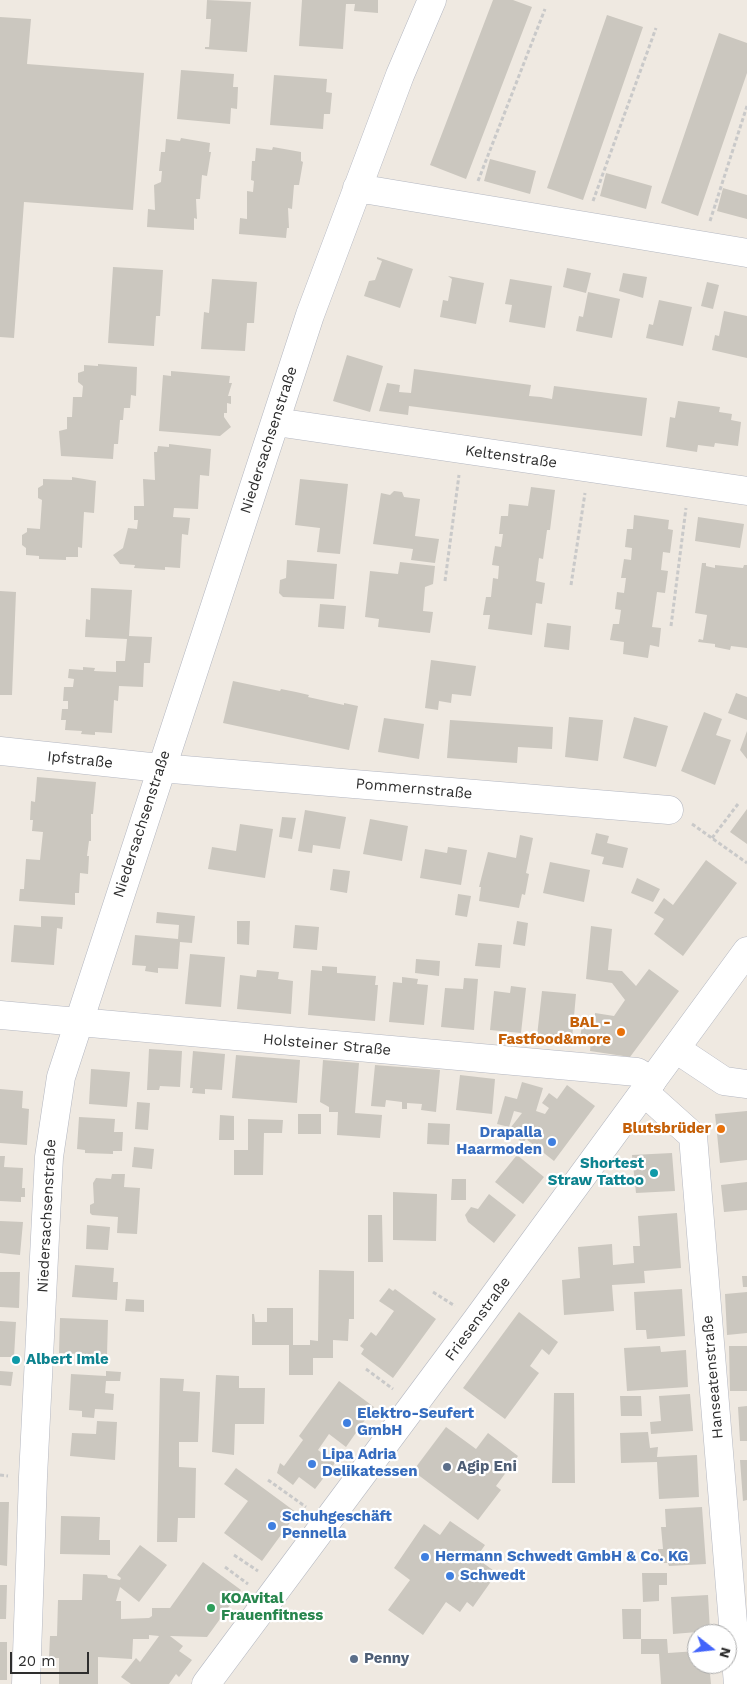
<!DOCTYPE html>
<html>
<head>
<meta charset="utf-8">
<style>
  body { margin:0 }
  #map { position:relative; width:747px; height:1684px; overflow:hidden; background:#efe9e1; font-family:"Work Sans",sans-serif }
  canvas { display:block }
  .north { position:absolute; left:687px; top:1624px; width:50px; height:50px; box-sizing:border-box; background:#fff; border:1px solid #ababab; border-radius:50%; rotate:106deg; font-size:14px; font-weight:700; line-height:20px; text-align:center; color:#2e2e2e }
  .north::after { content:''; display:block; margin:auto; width:18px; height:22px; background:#4264fb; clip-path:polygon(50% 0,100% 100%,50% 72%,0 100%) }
  .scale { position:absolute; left:10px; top:1652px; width:79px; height:22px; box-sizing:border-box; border:2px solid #2e2e2e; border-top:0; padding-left:6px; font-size:15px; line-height:18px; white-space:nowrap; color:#2e2e2e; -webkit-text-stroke:4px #fff; paint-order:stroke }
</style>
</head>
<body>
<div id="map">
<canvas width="747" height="1684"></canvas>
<div class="north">N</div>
<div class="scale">20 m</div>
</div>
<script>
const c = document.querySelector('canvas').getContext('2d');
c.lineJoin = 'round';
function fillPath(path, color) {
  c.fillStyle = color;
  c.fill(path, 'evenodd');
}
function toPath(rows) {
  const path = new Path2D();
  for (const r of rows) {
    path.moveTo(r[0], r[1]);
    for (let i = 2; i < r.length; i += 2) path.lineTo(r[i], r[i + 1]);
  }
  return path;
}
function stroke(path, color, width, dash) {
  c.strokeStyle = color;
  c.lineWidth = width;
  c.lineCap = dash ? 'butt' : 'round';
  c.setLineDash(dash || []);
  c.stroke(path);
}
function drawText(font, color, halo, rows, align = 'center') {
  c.font = font + ' "Work Sans",sans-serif';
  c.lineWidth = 4.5;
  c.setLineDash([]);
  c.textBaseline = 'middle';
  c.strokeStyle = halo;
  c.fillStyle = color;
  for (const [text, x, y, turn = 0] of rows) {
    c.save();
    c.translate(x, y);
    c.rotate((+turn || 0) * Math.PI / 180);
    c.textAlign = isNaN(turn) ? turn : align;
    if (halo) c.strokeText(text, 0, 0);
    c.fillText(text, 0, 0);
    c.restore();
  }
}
fillPath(toPath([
  [207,0,251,2,247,52,205,49,205,47,209,47,211,19,206,19],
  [302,0,378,0,378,13,354,11,355,4,346,4,343,49,299,46],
  [493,0,513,0,532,7,466,179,430,165],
  [607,15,643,27,583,200,547,188],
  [0,17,31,19,27,64,144,73,133,210,24,202,14,338,0,337],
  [719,33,747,43,747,73,698,216,661,203],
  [181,70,234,74,233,87,238,87,237,109,231,108,230,124,177,119],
  [274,75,327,79,326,92,332,93,330,114,324,114,323,129,270,125],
  [181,138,210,143,209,152,211,152,207,176,202,175,200,199,196,199,197,219,194,218,194,230,147,227,148,209,155,210,154,185,161,182,162,171,159,171,161,152,165,152,166,139,180,141],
  [273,147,301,152,301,161,303,162,299,185,294,185,292,209,288,208,289,228,287,228,286,238,239,234,240,218,247,219,247,191,253,192,254,181,251,180,252,161,255,161,256,148,272,150],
  [490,159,536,171,530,194,484,181],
  [606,173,652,186,646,209,600,196],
  [723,188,747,195,747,219,717,211],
  [377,257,413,269,400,308,364,296,369,281,375,280,382,261,377,259],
  [113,267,163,270,160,316,156,316,154,346,108,343],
  [567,268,591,273,586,293,563,287],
  [623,273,647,277,643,298,619,291],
  [448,276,484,283,476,324,440,317,443,300,448,301,452,279],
  [212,279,257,282,254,323,247,323,245,351,201,349,204,312,209,313],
  [510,279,552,286,545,328,509,322,512,305,505,304],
  [707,282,719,285,713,309,701,306],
  [588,292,620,299,612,338,576,331,579,316,583,317],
  [659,300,692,307,683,346,646,338,649,324,653,325],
  [724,311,747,316,747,358,712,350,715,335,719,336],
  [347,355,383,366,370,412,333,401],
  [98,364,137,367,136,396,131,395,130,408,124,408,123,420,120,420,118,444,114,444,113,459,61,456,59,431,67,429,67,417,72,417,73,397,82,397,83,386,78,382,78,373,84,371,84,365,98,366],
  [414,369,531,385,529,396,541,397,552,399,554,386,647,398,642,436,409,406,408,415,379,411,387,383,400,385,399,392,411,393],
  [171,371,230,376,229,383,232,383,228,396,231,396,231,404,227,403,227,413,224,413,224,417,231,427,220,436,159,431,163,375,171,376],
  [678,401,720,407,719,412,732,414,731,420,741,422,738,446,715,443,714,447,698,445,697,452,666,447,670,417,675,418],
  [169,444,211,449,209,476,200,475,198,509,174,508,173,517,190,518,188,535,182,534,180,568,165,567,165,570,134,568,135,565,120,564,113,555,123,548,128,528,137,529,138,520,134,520,134,506,144,506,143,479,155,480,154,452,157,452,158,446,169,447],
  [72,477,96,481,94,513,84,512,82,548,78,547,78,557,66,557,66,560,39,559,39,556,26,555,26,548,22,545,22,535,27,532,27,528,40,529,42,500,38,498,38,488,43,485,43,479,72,480],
  [300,479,348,484,340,554,317,552,320,528,295,525],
  [531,487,555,490,550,530,547,530,543,559,539,558,536,581,545,583,542,604,536,603,532,635,488,629,490,615,483,615,486,597,491,597,493,578,498,579,499,566,492,565,495,546,501,547,503,534,499,534,501,516,508,516,509,504,528,506],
  [394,491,402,492,404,497,420,499,415,536,439,539,435,563,411,560,413,549,373,544,381,493,390,495],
  [634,515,669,520,668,529,673,530,670,553,663,552,661,570,668,571,665,593,657,592,654,614,652,627,661,628,659,647,650,645,648,658,623,654,624,642,610,640,613,624,619,624,621,610,615,609,617,592,624,593,626,578,621,578,624,559,631,560,632,548,625,547,627,529,633,529],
  [698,517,744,524,740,548,695,541],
  [287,560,337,564,334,599,283,597,279,593,280,580,286,578],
  [400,562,435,566,433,584,425,587,423,611,433,612,430,633,378,627,379,619,365,617,370,571,398,574],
  [702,563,706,563,706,566,715,568,715,565,743,568,744,565,747,565,747,648,731,646,730,650,715,647,715,644,698,642,699,639,703,640,707,615,695,613],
  [91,588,132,590,129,636,152,637,150,663,144,663,143,687,119,686,118,701,114,700,112,733,95,732,95,735,81,734,82,731,65,730,66,720,61,720,62,709,68,709,68,701,63,701,64,687,73,687,74,679,68,678,69,669,83,670,83,667,95,668,94,671,116,672,116,661,125,661,127,639,85,637,86,619,90,620],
  [0,591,16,592,12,695,0,695],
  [320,604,346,606,344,629,318,627],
  [547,623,571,626,569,650,544,647],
  [431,660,476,666,471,696,452,694,451,703,439,701,438,710,425,708],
  [233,681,280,691,281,689,296,692,309,695,308,697,344,705,344,703,358,706,349,750,223,723],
  [736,693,747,697,747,720,728,713],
  [704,712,722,719,716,735,731,740,715,785,681,771],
  [569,717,603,720,598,761,565,757],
  [634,717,668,726,656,767,623,758],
  [384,718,424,724,419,759,378,752],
  [450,720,553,727,552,749,518,747,517,763,447,758],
  [747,731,747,759,740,750],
  [37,777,96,782,93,814,91,814,91,841,89,841,87,856,89,856,88,874,80,873,79,893,75,893,75,905,19,901,20,889,24,889,26,859,40,860,43,832,32,831,33,820,30,820,31,801,35,802],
  [747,809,747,844,730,832],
  [305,810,346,817,340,849,313,845,312,853,298,851],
  [282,817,296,818,292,839,279,837],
  [370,819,408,826,402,861,363,854],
  [240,824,273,829,265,878,208,869,212,847,236,851],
  [596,833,609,836,607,843,628,848,623,868,602,864,604,857,591,854],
  [520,835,533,838,526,873,529,874,525,895,522,894,519,908,479,901,481,887,479,887,488,852,516,858],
  [448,847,467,850,461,885,420,878,425,849,447,853],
  [706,860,737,883,683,956,654,934,664,919,654,913,664,898,673,905],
  [550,862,590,870,584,902,543,893],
  [333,869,350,871,347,893,330,890],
  [637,878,660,889,653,902,631,893],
  [458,894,471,896,467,917,455,915],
  [157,912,195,916,192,943,180,942,178,969,158,968,158,973,145,971,146,966,132,965,135,935,178,939,179,925,156,923],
  [41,916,63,917,62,929,57,928,54,965,11,962,14,925,41,927],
  [237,921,250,921,249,945,237,944],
  [517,921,528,923,525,946,513,944],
  [295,925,319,927,317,950,293,948],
  [591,926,612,929,608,970,622,971,636,986,649,969,679,991,630,1057,590,1051,591,1040,580,1039,583,1017,595,1019,595,1013,614,1016,625,1000,612,983,586,979],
  [478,943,502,945,500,968,475,966],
  [190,954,225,957,221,1007,185,1004],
  [416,959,440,961,439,976,415,973],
  [322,966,337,967,337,973,376,976,375,985,378,985,375,1021,308,1015,311,970,322,971],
  [257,970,279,972,278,979,293,981,291,1014,237,1009,240,975,256,977],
  [402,977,418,979,417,984,428,985,424,1025,389,1022,393,982,402,983],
  [464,978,478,979,474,1030,441,1027,445,988,463,989],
  [511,986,526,988,521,1033,490,1030,494,991,510,993],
  [542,991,576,994,572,1039,537,1036],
  [149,1049,182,1051,180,1087,160,1086,159,1090,147,1090],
  [193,1051,225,1054,222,1090,205,1089,205,1094,192,1093,193,1088,190,1088],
  [236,1055,300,1060,297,1103,232,1098],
  [323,1060,359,1063,355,1113,382,1115,380,1138,337,1135,338,1112,329,1112,329,1107,320,1102],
  [375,1065,440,1070,436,1112,421,1110,422,1104,407,1103,407,1109,402,1109,402,1102,386,1100,385,1107,371,1106],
  [91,1069,130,1072,127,1107,89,1104],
  [460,1075,495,1079,492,1114,456,1110],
  [522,1082,543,1088,536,1111,545,1114,549,1108,542,1103,549,1093,557,1099,567,1085,595,1106,554,1161,526,1139,523,1143,508,1131,522,1113,514,1111,509,1127,497,1124,505,1096,517,1099],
  [0,1089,23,1091,22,1108,29,1109,27,1145,0,1143],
  [137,1102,150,1103,148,1130,135,1129],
  [747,1111,747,1160,720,1163,715,1114],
  [298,1114,321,1114,321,1134,298,1134],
  [220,1115,234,1116,234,1140,219,1140],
  [79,1117,115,1119,114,1132,123,1132,122,1151,113,1151,113,1154,85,1153,85,1150,77,1149],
  [248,1119,283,1120,282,1133,264,1133,263,1175,234,1175,234,1150,248,1150],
  [428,1123,450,1124,449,1145,427,1144],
  [134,1147,154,1149,152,1169,132,1167],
  [672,1153,675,1191,636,1193,632,1155],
  [517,1155,544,1177,523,1204,495,1182],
  [0,1156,5,1156,4,1167,23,1168,22,1188,25,1188,25,1197,21,1197,21,1202,0,1201],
  [112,1174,125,1174,124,1187,140,1188,137,1234,117,1233,118,1217,92,1215,90,1213,90,1205,94,1203,93,1183,96,1178,111,1179],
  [452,1179,466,1179,466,1200,451,1200],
  [747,1182,747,1210,724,1212,721,1185],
  [393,1192,437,1194,436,1241,393,1240],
  [489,1194,516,1215,494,1243,468,1222,465,1215,471,1207,478,1209],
  [677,1213,681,1268,644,1271,645,1283,612,1285,614,1311,564,1315,562,1280,580,1278,578,1247,612,1244,613,1265,634,1263,633,1246,640,1246,638,1216],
  [368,1215,382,1215,383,1262,368,1262],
  [0,1221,23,1222,20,1255,0,1253],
  [87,1225,110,1227,108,1250,86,1249],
  [75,1265,114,1268,113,1282,118,1282,117,1300,72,1297],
  [319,1270,354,1271,354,1319,349,1319,348,1341,333,1340,333,1358,313,1358,313,1375,289,1375,289,1345,252,1345,252,1314,254,1314,255,1322,267,1322,267,1308,293,1308,293,1345,310,1345,310,1340,318,1341],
  [0,1272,20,1272,19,1308,0,1307],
  [742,1276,747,1276,747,1287,743,1287],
  [389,1288,393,1291,395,1289,436,1319,393,1378,361,1354,364,1349,360,1346,371,1332,376,1336,394,1311,379,1301],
  [682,1289,685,1336,647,1339,646,1330,636,1330,634,1292],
  [747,1292,747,1333,727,1335,725,1294],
  [126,1299,144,1300,144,1312,125,1311],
  [519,1312,558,1342,549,1355,542,1349,530,1366,539,1373,505,1419,463,1388],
  [60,1318,108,1320,107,1355,59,1353],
  [0,1321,16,1322,14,1357,0,1357],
  [660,1346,661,1352,686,1350,688,1387,627,1391,624,1348],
  [729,1346,747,1346,747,1391,730,1391],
  [0,1371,13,1372,11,1386,0,1385],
  [106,1371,121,1372,120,1381,106,1381,105,1393,114,1394,113,1410,95,1409,94,1418,82,1417,82,1411,69,1410,71,1374,106,1376],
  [216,1375,239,1376,239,1388,265,1388,264,1424,235,1424,234,1455,212,1452],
  [160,1378,184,1379,183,1391,200,1392,198,1442,179,1442,179,1467,196,1468,195,1518,178,1518,177,1542,157,1542],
  [339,1381,374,1407,346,1447,329,1434,318,1450,335,1463,315,1489,299,1477,293,1485,277,1473,280,1463,284,1466,303,1440,299,1436],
  [554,1393,574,1393,575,1483,552,1483],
  [690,1394,693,1431,651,1434,650,1422,661,1421,659,1396],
  [620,1396,641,1396,642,1416,621,1416],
  [747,1406,747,1441,740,1441,738,1407],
  [97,1421,117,1422,115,1460,70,1456,72,1433,96,1434],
  [446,1427,476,1449,488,1433,518,1456,496,1486,501,1490,478,1520,413,1471],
  [648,1432,650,1448,658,1447,657,1457,697,1455,699,1497,659,1499,657,1462,621,1463,620,1433],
  [740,1460,747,1460,747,1500,743,1501],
  [236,1468,297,1513,262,1561,224,1533,248,1501,224,1484],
  [0,1502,9,1502,7,1566,0,1565],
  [702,1507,706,1564,669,1566,668,1563,659,1563,658,1549,663,1549,661,1527,666,1527,665,1509],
  [61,1516,100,1517,99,1540,110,1540,110,1555,60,1554],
  [450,1521,485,1545,476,1558,497,1573,473,1607,467,1602,460,1612,446,1602,423,1635,388,1610,410,1580,394,1568,424,1524,440,1535],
  [140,1545,167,1565,139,1602,120,1587,116,1601,121,1601,121,1619,149,1618,152,1616,152,1608,170,1608,203,1562,241,1590,207,1637,170,1636,183,1646,179,1651,192,1660,179,1677,176,1674,169,1684,131,1684,121,1677,136,1658,140,1662,159,1636,149,1635,149,1639,133,1639,132,1659,98,1657,98,1684,59,1684,59,1658,49,1658,50,1636,57,1636,58,1600,82,1600,83,1574,107,1575,108,1578,120,1580,121,1578,117,1575],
  [642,1573,667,1573,667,1585,659,1585,659,1601,643,1602],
  [0,1585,7,1585,6,1619,0,1619],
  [708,1595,710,1631,673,1634,671,1597],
  [622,1609,641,1609,641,1639,623,1639],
  [641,1639,667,1639,668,1653,697,1651,697,1664,709,1664,711,1684,661,1684,659,1654,641,1654],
  [0,1642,7,1642,7,1680,0,1680]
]), '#cbc7bf');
const street = toPath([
  [357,188,747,253],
  [276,422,747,491],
  [0,751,160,768,669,810],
  [0,1015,637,1072,652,1081],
  [676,1049,724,1081,747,1084],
  [644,1092,693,1136,738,1684],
  [26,1684,33,1477,49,1157,61,1077,310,315,400,75,432,0]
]);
const secondary = toPath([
  [206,1684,476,1321,747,951]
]);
stroke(street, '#b4b7c1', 29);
stroke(secondary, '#b4b7c1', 29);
stroke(toPath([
  [478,181,545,9],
  [593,201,656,28],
  [710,221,747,106],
  [445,581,459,475],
  [571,585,585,493],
  [671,626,686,508],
  [692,824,747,863],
  [712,838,738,804],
  [433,1292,455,1306],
  [366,1369,393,1389],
  [0,1475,8,1476],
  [268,1480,306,1507],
  [234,1555,258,1571],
  [225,1567,248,1584]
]), '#c9c9c9', 3, [4, 2.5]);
stroke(street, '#fff', 28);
stroke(secondary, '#fff', 28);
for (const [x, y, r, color] of [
  [621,1032,5,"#e8710a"],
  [721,1129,5,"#e8710a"],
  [552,1142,5,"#3f7fe0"],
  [654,1173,5,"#0f9aa8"],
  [16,1360,5,"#0f9aa8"],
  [347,1423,5,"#3f7fe0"],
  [312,1464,5,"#3f7fe0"],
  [447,1467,5,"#5c6f8a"],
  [272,1526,5,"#3f7fe0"],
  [425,1557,5,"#3f7fe0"],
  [450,1576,5,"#3f7fe0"],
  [211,1608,5,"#2e9e5b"],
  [354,1659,5,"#5c6f8a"]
]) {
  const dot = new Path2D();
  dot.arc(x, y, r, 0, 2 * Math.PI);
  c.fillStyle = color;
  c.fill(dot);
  stroke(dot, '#fff', 2);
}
drawText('15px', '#2e2e2e', '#fff', [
  ["Niedersachsenstraße",269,440,-72],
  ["Keltenstraße",511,457,8],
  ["Ipfstraße",80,760,6],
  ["Pommernstraße",414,789,5],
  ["Niedersachsenstraße",142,824,-72],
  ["Holsteiner Straße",327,1045,5],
  ["Niedersachsenstraße",47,1216,-87],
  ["Friesenstraße",478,1319,-54],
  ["Hanseatenstraße",713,1377,-95]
]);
drawText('bold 15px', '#c56008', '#fff', [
  ["BAL -",611,1023],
  ["Fastfood&more",611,1040],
  ["Blutsbrüder",711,1129]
], 'right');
drawText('bold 15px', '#366cbe', '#fff', [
  ["Drapalla",542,1133,"right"],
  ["Haarmoden",542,1150,"right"],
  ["Elektro-Seufert",357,1414],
  ["GmbH",357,1431],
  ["Lipa Adria",322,1455],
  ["Delikatessen",322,1472],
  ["Schuhgeschäft",282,1517],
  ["Pennella",282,1534],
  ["Hermann Schwedt GmbH & Co. KG",435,1557],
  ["Schwedt",460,1576]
], 'left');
drawText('bold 15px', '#0d838f', '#fff', [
  ["Shortest",644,1164],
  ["Straw Tattoo",644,1181],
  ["Albert Imle",26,1360,"left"]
], 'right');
drawText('bold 15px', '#4e5e75', '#fff', [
  ["Agip Eni",457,1467],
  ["Penny",364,1659]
], 'left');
drawText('bold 15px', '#27864d', '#fff', [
  ["KOAvital",221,1599],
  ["Frauenfitness",221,1616]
], 'left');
</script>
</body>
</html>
